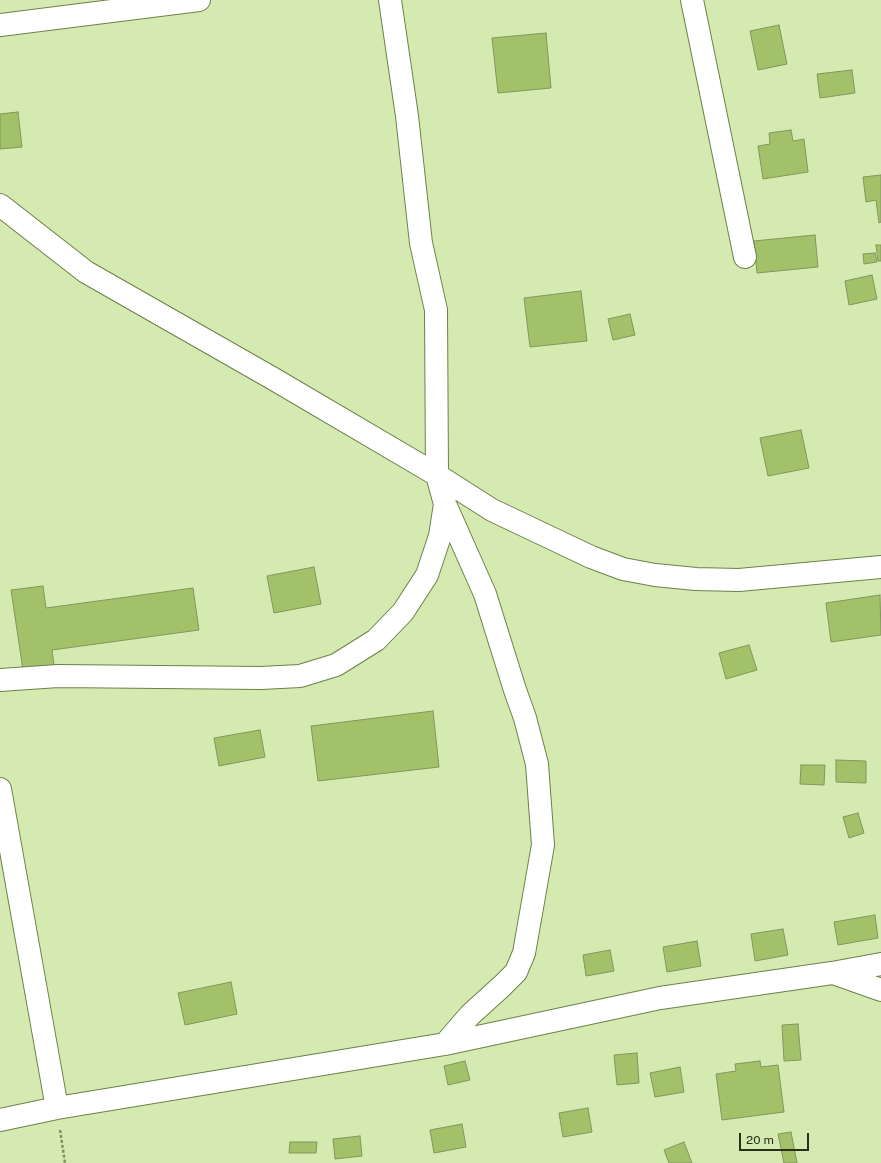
<!DOCTYPE html>
<html>
<head>
<meta charset="utf-8">
<style>
  body { margin:0 }
  #map { position:relative; width:881px; height:1163px; overflow:hidden; background:#d5eab0; font-family:"Public Sans",sans-serif }
  canvas { display:block }
  .scale { position:absolute; left:739px; top:1133px; width:70px; height:18px; box-sizing:border-box; border:2px solid #28301a; border-top:0; padding-left:5px; font-size:12px; line-height:14px; white-space:nowrap; color:#28301a; -webkit-text-stroke:3px #d5eab0; paint-order:stroke }
</style>
</head>
<body>
<div id="map">
<canvas width="881" height="1163"></canvas>
<div class="scale">20 m</div>
</div>
<script>
const c = document.querySelector('canvas').getContext('2d');
c.lineJoin = 'round';
function fillPath(path, color) {
  c.fillStyle = color;
  c.fill(path, 'evenodd');
}
function toPath(rows) {
  const path = new Path2D();
  for (const r of rows) {
    path.moveTo(r[0], r[1]);
    for (let i = 2; i < r.length; i += 2) path.lineTo(r[i], r[i + 1]);
  }
  return path;
}
function stroke(path, color, width, dash) {
  c.strokeStyle = color;
  c.lineWidth = width;
  c.lineCap = dash ? 'butt' : 'round';
  c.setLineDash(dash || []);
  c.stroke(path);
}
const building = toPath([
  [779,25,787,64,758,70,750,31,779,25],
  [546,33,551,88,498,93,492,38,546,33],
  [852,70,855,93,820,98,817,74,852,70],
  [18,112,22,147,0,149,0,114,18,112],
  [791,130,793,141,804,139,808,172,763,179,758,146,770,144,769,133,791,130],
  [881,175,881,222,879,223,876,200,866,202,863,177,881,175],
  [815,235,818,267,757,273,754,241,815,235],
  [876,245,881,245,881,261,878,261,876,245],
  [875,253,877,262,864,264,863,254,875,253],
  [872,275,877,299,849,305,845,281,872,275],
  [581,291,587,341,530,347,524,298,581,291],
  [630,314,635,335,613,340,608,319,630,314],
  [801,430,809,468,768,476,760,438,801,430],
  [314,567,321,604,274,613,267,576,314,567],
  [43,586,46,608,193,588,199,630,52,650,54,665,23,670,11,590,43,586],
  [880,595,881,635,831,642,826,603,880,595],
  [749,645,757,670,726,679,719,653,749,645],
  [433,711,439,767,318,781,311,726,433,711],
  [260,730,265,757,219,766,214,738,260,730],
  [836,760,866,761,866,783,836,782,836,760],
  [801,765,825,765,824,785,800,784,801,765],
  [858,813,864,833,849,838,843,817,858,813],
  [875,915,878,938,838,945,834,922,875,915],
  [783,929,788,955,755,961,751,934,783,929],
  [697,941,701,966,667,972,663,947,697,941],
  [610,950,614,971,586,976,583,955,610,950],
  [231,982,237,1014,185,1025,178,993,231,982],
  [798,1024,801,1060,784,1061,782,1025,798,1024],
  [637,1053,639,1083,617,1085,614,1055,637,1053],
  [465,1061,470,1080,448,1085,444,1066,465,1061],
  [760,1061,761,1067,778,1065,784,1112,722,1120,716,1074,736,1071,735,1064,760,1061],
  [680,1067,684,1092,655,1097,650,1073,680,1067],
  [588,1108,592,1132,563,1137,559,1113,588,1108],
  [462,1124,466,1147,434,1153,430,1130,462,1124],
  [791,1132,797,1163,784,1163,778,1134,791,1132],
  [360,1136,362,1156,335,1159,333,1139,360,1136],
  [290,1142,317,1142,316,1153,289,1153,290,1142],
  [684,1142,692,1163,669,1163,664,1150,684,1142]
]);
fillPath(building, '#a3c168');
stroke(building, '#82965f', 1);
const minor = toPath([
  [390,0,407,116,421,243,436,310,437,475,445,504,485,594,515,690,525,718,537,764,543,845,524,953,516,972,502,986,470,1015,445,1044],
  [692,0,745,257],
  [0,25,199,0],
  [0,205,86,272,272,378,437,475,492,510,591,557,623,569,655,575,696,579,739,580,881,567],
  [0,680,58,676,261,678,300,676,336,665,376,640,403,612,427,575,440,536,445,504],
  [0,789,57,1108],
  [833,973,881,990],
  [0,1120,57,1108,445,1044,660,998,832,973,881,964]
]);
stroke(minor, '#6d804a', 24);
stroke(toPath([
  [60,1130,65,1163]
]), '#808e66', 2.5, [3, 2]);
stroke(minor, '#fff', 22);
</script>
</body>
</html>
